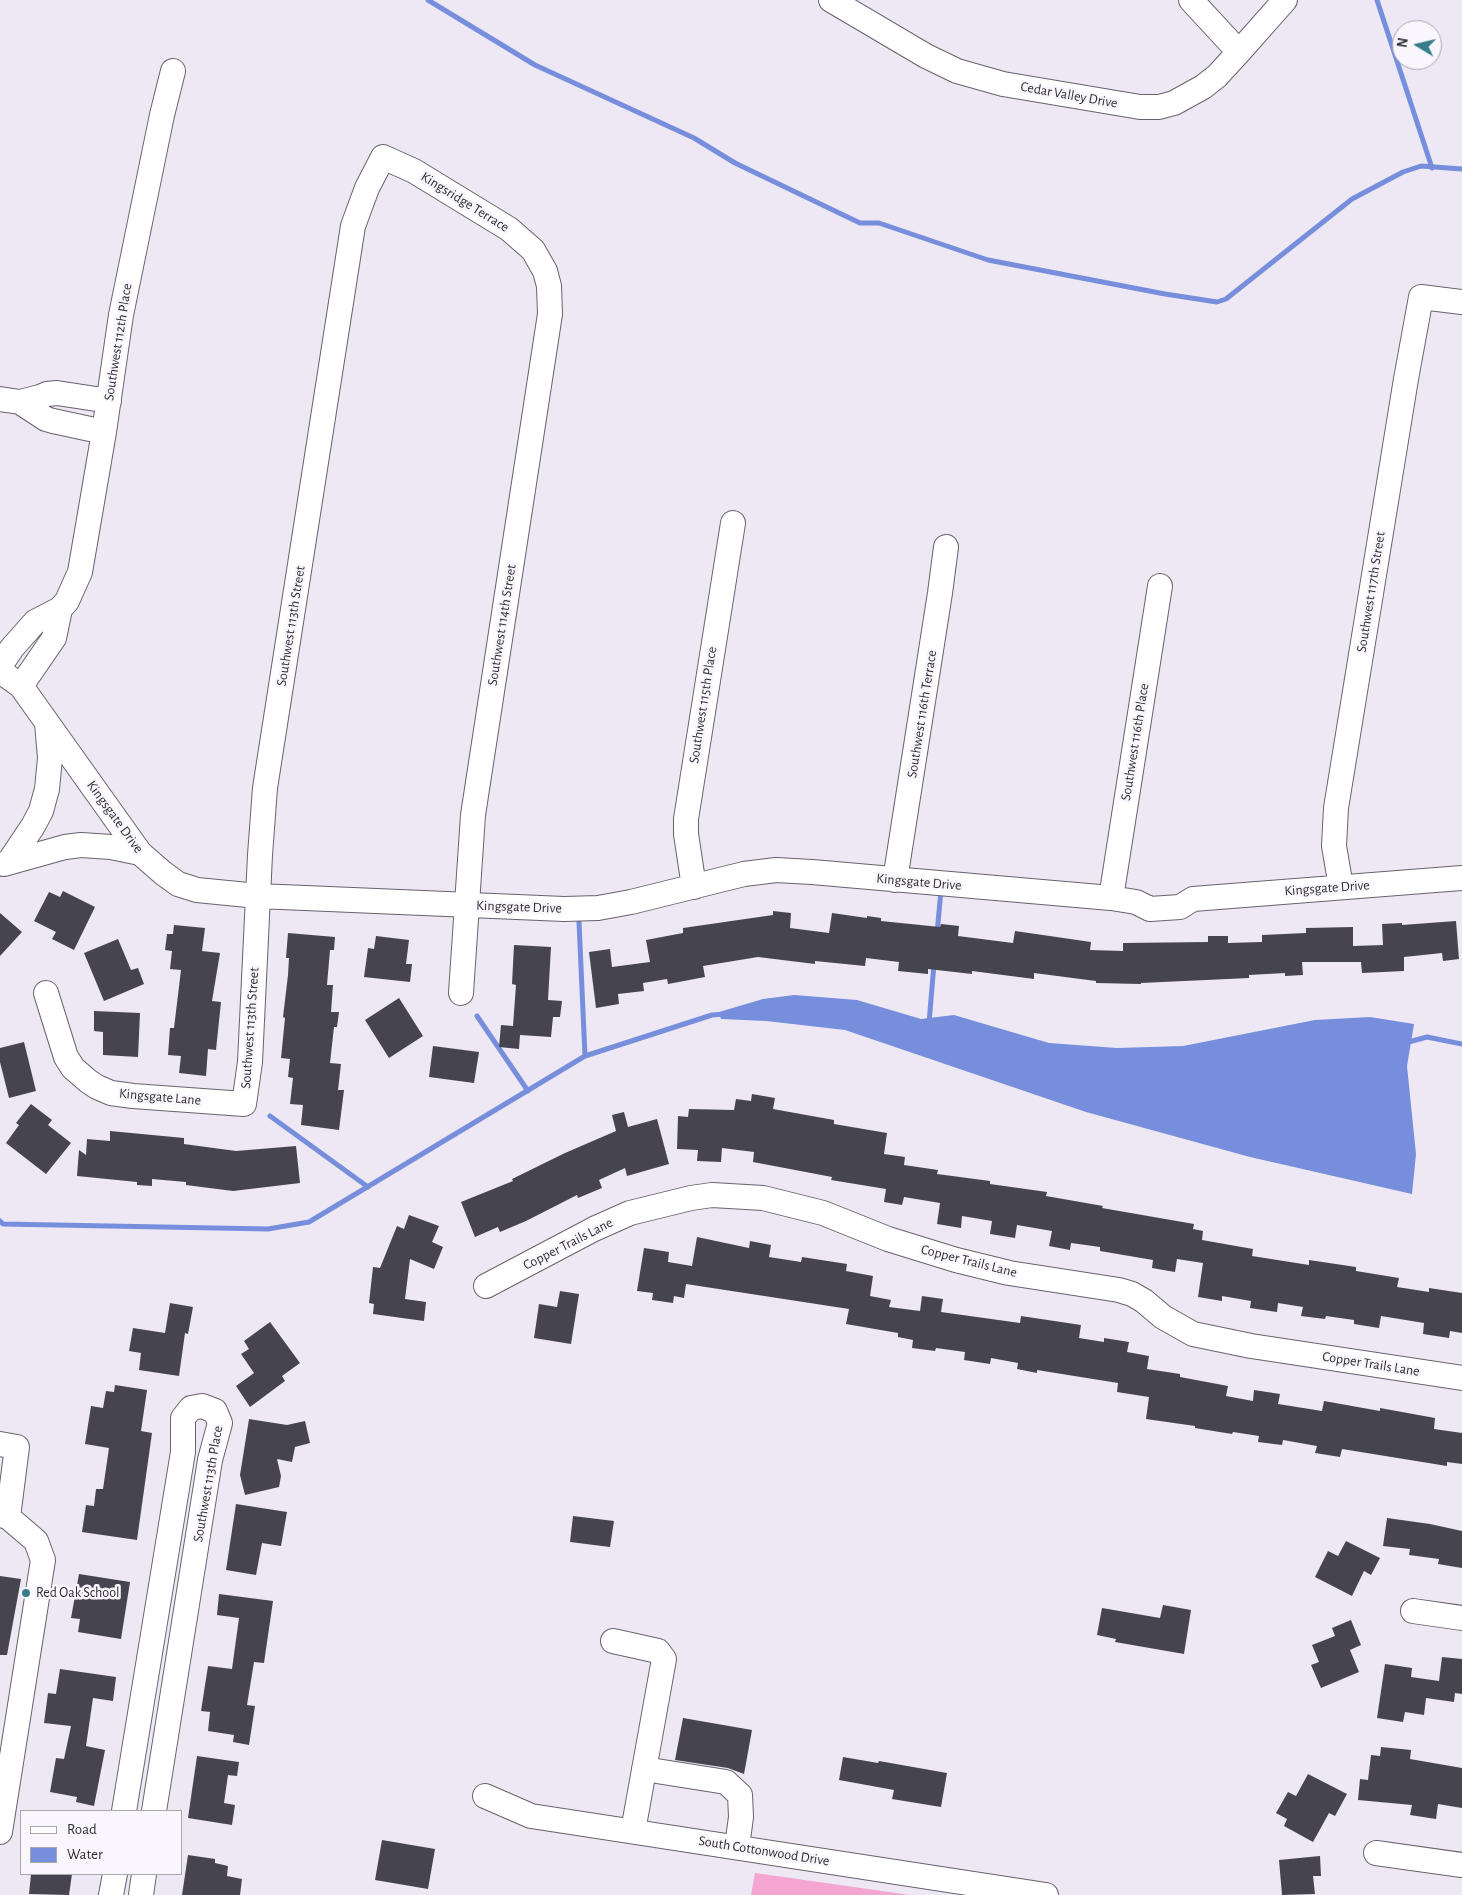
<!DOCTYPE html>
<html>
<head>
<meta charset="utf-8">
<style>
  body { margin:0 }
  #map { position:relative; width:1462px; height:1895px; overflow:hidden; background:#eee8f4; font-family:"Alegreya Sans",sans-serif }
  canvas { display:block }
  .legend { position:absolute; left:20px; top:1810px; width:162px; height:65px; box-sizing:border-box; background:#faf6fd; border:1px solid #a9a6ac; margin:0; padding:6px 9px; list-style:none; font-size:15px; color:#2f2d32 }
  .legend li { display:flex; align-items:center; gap:10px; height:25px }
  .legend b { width:25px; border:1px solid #a9a6ac }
  .north { position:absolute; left:1392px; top:20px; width:50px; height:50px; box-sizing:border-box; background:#faf6fd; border:1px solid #a9a6ac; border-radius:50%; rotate:279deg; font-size:14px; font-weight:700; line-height:20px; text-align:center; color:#2f2d32 }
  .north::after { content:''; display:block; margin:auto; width:18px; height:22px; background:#387d8a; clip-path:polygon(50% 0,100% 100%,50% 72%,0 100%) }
</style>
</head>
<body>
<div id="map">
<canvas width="1462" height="1895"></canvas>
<ul class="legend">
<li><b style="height:6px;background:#fff"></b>Road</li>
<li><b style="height:14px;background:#768edc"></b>Water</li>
</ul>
<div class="north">N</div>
</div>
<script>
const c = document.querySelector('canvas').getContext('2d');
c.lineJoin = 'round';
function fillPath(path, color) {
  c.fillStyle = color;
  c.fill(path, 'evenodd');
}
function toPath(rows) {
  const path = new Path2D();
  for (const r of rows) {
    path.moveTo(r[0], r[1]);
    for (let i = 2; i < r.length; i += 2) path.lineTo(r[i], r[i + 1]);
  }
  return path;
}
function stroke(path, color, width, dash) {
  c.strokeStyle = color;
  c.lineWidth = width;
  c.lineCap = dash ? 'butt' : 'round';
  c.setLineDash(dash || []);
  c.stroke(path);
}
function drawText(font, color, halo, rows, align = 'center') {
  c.font = font + ' "Alegreya Sans",sans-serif';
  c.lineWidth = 5;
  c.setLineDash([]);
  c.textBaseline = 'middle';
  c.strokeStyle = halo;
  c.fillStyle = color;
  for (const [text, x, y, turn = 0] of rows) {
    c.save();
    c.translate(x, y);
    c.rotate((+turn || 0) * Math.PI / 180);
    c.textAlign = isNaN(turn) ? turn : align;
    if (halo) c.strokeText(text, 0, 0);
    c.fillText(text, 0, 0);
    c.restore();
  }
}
fillPath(toPath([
  [755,1873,910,1895,751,1895]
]), '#f4a5d0');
fillPath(toPath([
  [794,995,857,1000,921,1019,954,1015,1049,1043,1117,1048,1183,1046,1315,1020,1370,1017,1414,1024,1407,1066,1416,1154,1412,1194,1250,1157,1086,1112,845,1030,766,1021,721,1019,719,1012,763,999]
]), '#768edc');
stroke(toPath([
  [428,0,535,65,694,138,735,163,860,223,879,223,988,260,1165,294,1217,302,1226,299,1352,199,1403,172,1421,166,1462,169],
  [1377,0,1432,168],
  [579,922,585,1056],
  [937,934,941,890],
  [477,1016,528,1091],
  [929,1023,934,964],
  [1405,1043,1427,1037,1462,1044],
  [270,1116,368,1187],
  [0,1221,3,1224,268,1229,309,1222,585,1056,712,1015,725,1014]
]), '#768edc', 5);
fillPath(toPath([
  [63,891,95,907,74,950,52,939,56,932,34,921,49,892,60,897],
  [773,911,791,913,790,928,829,933,832,913,867,918,867,916,881,918,881,921,940,927,941,924,959,926,958,936,1013,943,1015,931,1091,942,1090,950,1123,951,1123,943,1208,942,1208,936,1228,936,1228,943,1262,942,1262,935,1306,933,1306,928,1353,927,1353,946,1383,945,1382,924,1402,923,1402,925,1456,921,1459,959,1443,961,1442,953,1404,957,1404,971,1362,973,1361,962,1302,962,1303,975,1285,976,1285,973,1249,975,1249,978,1141,983,1141,984,1096,983,1096,981,1034,973,1034,979,972,971,972,974,928,969,928,974,898,971,899,962,866,958,865,966,815,961,815,964,758,957,703,966,705,977,668,984,667,979,643,983,644,991,618,994,619,1004,596,1008,589,952,610,949,612,967,650,962,646,940,683,933,683,928,773,915],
  [0,913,22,932,0,956],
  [174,925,205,928,202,951,220,953,212,1001,221,1002,216,1050,208,1049,206,1076,179,1073,181,1056,168,1055,170,1028,174,1028,181,970,170,969,172,951,165,950,167,934,173,934],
  [288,933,335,937,334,950,330,950,327,985,333,985,331,1012,339,1012,337,1027,334,1027,330,1063,341,1064,338,1090,344,1090,339,1130,301,1125,303,1105,290,1104,293,1078,288,1077,290,1059,281,1058,285,1018,283,1017,288,975,289,958,286,958],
  [376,936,409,940,406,964,412,964,410,982,364,977,368,948,374,949],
  [118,939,131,970,138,968,144,984,104,1001,84,953],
  [514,945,551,947,548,1000,562,1001,560,1017,553,1017,551,1037,520,1035,519,1049,499,1047,501,1025,513,1026,516,985,512,984],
  [399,998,423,1036,389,1058,365,1020],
  [94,1011,140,1013,138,1057,103,1055,103,1032,94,1031],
  [24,1042,36,1091,9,1098,0,1062,0,1048],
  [433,1046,479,1052,474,1083,429,1077],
  [752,1094,775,1098,773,1109,834,1120,834,1124,887,1133,884,1154,905,1157,904,1165,938,1170,937,1174,990,1181,990,1184,1047,1192,1046,1196,1103,1206,1102,1208,1194,1224,1193,1229,1203,1231,1202,1240,1253,1249,1252,1256,1309,1265,1309,1260,1356,1267,1356,1271,1399,1278,1397,1287,1429,1292,1429,1288,1462,1293,1462,1333,1450,1331,1449,1338,1423,1334,1424,1323,1381,1316,1379,1328,1354,1324,1354,1320,1326,1316,1325,1319,1301,1316,1303,1307,1278,1303,1277,1312,1250,1308,1251,1301,1222,1296,1222,1301,1198,1297,1203,1263,1177,1259,1175,1272,1152,1268,1153,1260,1100,1251,1100,1247,1071,1243,1070,1250,1049,1246,1052,1231,1017,1225,1015,1238,990,1234,992,1221,962,1216,961,1228,937,1224,940,1203,904,1197,902,1205,884,1202,886,1189,831,1180,832,1177,753,1162,754,1152,722,1148,721,1162,697,1161,698,1150,677,1149,678,1116,688,1117,689,1109,734,1110,736,1099,751,1101],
  [31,1104,52,1120,48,1125,71,1143,46,1174,6,1143,19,1125,16,1123],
  [624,1112,628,1127,657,1119,669,1164,627,1176,625,1168,599,1180,602,1188,578,1198,577,1195,526,1221,500,1232,498,1227,475,1237,461,1202,513,1181,512,1179,565,1153,616,1131,612,1115],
  [110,1131,184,1138,184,1144,236,1151,296,1146,300,1183,233,1191,186,1185,186,1182,152,1179,152,1186,137,1185,137,1182,77,1176,79,1150,86,1155,87,1139,110,1141],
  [409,1215,439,1226,432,1242,443,1247,434,1269,410,1259,405,1299,426,1302,424,1321,373,1314,374,1304,369,1303,373,1267,380,1268,397,1226,404,1229],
  [697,1237,749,1248,750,1241,771,1245,769,1257,801,1262,802,1257,847,1264,846,1271,873,1276,870,1296,891,1300,889,1307,920,1311,922,1296,943,1299,941,1312,1020,1323,1021,1316,1081,1325,1079,1338,1104,1342,1104,1338,1129,1342,1127,1352,1149,1356,1147,1369,1180,1374,1180,1377,1228,1386,1226,1396,1253,1401,1254,1390,1280,1394,1278,1404,1322,1411,1324,1401,1380,1411,1380,1408,1435,1418,1434,1429,1462,1433,1462,1464,1447,1462,1447,1466,1342,1449,1340,1457,1315,1453,1317,1446,1283,1440,1282,1445,1258,1442,1259,1436,1233,1432,1232,1434,1195,1428,1195,1426,1146,1419,1149,1397,1117,1392,1118,1383,1037,1370,1037,1373,1017,1369,1018,1363,991,1358,990,1364,964,1360,965,1352,936,1348,935,1351,912,1348,913,1340,898,1337,898,1333,846,1324,849,1309,686,1284,684,1298,674,1296,673,1303,652,1300,653,1293,637,1291,644,1248,669,1252,668,1262,692,1266],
  [560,1291,579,1294,571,1344,534,1338,539,1304,557,1307],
  [170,1303,193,1307,188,1334,185,1333,179,1376,139,1370,141,1353,129,1351,133,1328,165,1333],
  [270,1322,300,1363,282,1376,285,1381,250,1407,236,1386,254,1373,241,1354,249,1349,244,1341],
  [115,1385,147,1390,141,1431,152,1433,137,1540,82,1532,86,1505,94,1506,96,1489,103,1489,109,1448,85,1444,91,1406,103,1408,106,1391,114,1392],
  [249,1419,287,1425,305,1421,310,1443,295,1447,292,1462,277,1459,281,1476,279,1487,245,1495,240,1475],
  [236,1504,287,1512,281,1546,262,1543,256,1575,226,1570],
  [573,1516,614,1521,610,1547,570,1542],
  [1387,1518,1430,1524,1462,1531,1462,1568,1438,1564,1439,1559,1409,1555,1410,1549,1383,1546],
  [1346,1541,1380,1558,1371,1575,1364,1571,1352,1596,1315,1577,1328,1551,1338,1556],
  [79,1574,130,1582,121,1639,78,1632,80,1619,71,1618],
  [0,1576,21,1579,7,1655,0,1655],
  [219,1594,273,1601,264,1663,254,1662,247,1705,255,1706,249,1745,233,1742,234,1735,208,1731,210,1712,201,1711,208,1666,232,1669,239,1618,217,1615],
  [1163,1605,1191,1610,1184,1654,1115,1642,1116,1639,1097,1635,1102,1608,1160,1618],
  [1351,1620,1361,1645,1350,1650,1359,1672,1321,1688,1311,1665,1319,1662,1312,1645,1335,1636,1332,1628],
  [1442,1657,1462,1659,1462,1694,1455,1693,1454,1702,1426,1698,1424,1715,1405,1712,1403,1722,1377,1718,1385,1664,1412,1668,1411,1677,1439,1681],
  [60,1669,116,1677,113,1701,93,1698,86,1746,105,1750,94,1806,76,1802,77,1797,50,1792,56,1758,64,1759,71,1726,44,1723,48,1693,56,1694],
  [683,1718,752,1730,744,1774,728,1768,675,1760],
  [1381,1747,1411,1750,1410,1759,1462,1768,1462,1808,1438,1804,1436,1819,1410,1815,1412,1805,1358,1800,1360,1779,1368,1780,1371,1755,1380,1756],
  [197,1756,239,1762,237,1776,228,1775,224,1803,235,1805,232,1825,188,1818],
  [843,1757,878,1763,879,1761,947,1773,941,1807,892,1799,894,1790,839,1780],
  [1308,1774,1347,1794,1335,1816,1329,1813,1313,1842,1284,1826,1287,1819,1276,1813,1288,1792,1296,1796],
  [382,1840,435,1849,428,1889,375,1880],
  [188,1855,215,1859,215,1863,228,1866,227,1876,242,1879,240,1895,182,1895],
  [1320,1856,1321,1876,1313,1876,1315,1894,1282,1895,1279,1860],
  [31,1874,72,1874,69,1895,29,1894]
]), '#46454f');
const minor = toPath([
  [831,0,926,56,957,71,1003,84,1140,107,1159,107,1174,103,1203,87,1217,76,1239,52,1285,0],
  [1191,0,1239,52],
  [0,399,20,402,46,419,53,421,104,432],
  [20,402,40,397,47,394,57,393,109,401],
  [0,666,12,648,35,622,60,609,67,601,80,572,104,432,121,315,162,115,173,71],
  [0,671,21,686,140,853,163,873,178,884,197,890,258,896,564,909,598,908,631,902,744,874,776,870,812,872,1111,898,1136,902,1150,909,1180,907,1193,899,1462,878],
  [21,686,54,638,60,609],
  [9,862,33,826,41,811,47,789,50,758,47,723],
  [4,864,65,847,81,845,111,847,140,853],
  [895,880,940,593,946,547],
  [694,887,686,834,686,819,733,523],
  [1341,887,1334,846,1336,808,1406,379,1421,297,1462,302],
  [1111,898,1160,586],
  [46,993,66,1057,73,1068,88,1081,97,1087,111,1093,133,1096,244,1104,250,1062,260,855,265,788,353,226,367,188,383,157,414,171,509,229,533,250,545,271,549,286,550,314,473,815,461,993],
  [486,1286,594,1229,630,1213,691,1198,712,1195,763,1198,823,1213,888,1239,956,1260,1009,1273,1119,1290,1132,1294,1144,1301,1163,1317,1193,1334,1251,1346,1462,1378],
  [0,1444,17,1447,8,1517],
  [0,1515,8,1517,36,1541,43,1560,0,1832],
  [1413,1611,1462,1618],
  [613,1641,658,1651,664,1659,633,1831],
  [644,1769,726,1782,740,1795,741,1817,737,1847],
  [485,1796,531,1816,1046,1895],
  [124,1811,183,1452,183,1418,191,1408,202,1406,215,1411,220,1423,210,1460,154,1811],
  [1376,1853,1462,1865],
  [111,1895,115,1874],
  [141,1895,144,1874]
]);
stroke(minor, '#67626c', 26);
stroke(minor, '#fff', 24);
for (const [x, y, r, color] of [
  [26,1593,5,"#387d8a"]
]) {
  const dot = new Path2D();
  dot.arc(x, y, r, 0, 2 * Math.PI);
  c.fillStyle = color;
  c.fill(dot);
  stroke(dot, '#faf6fd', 2);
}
drawText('14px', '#2f2d32', '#faf6fd', [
  ["Cedar Valley Drive",1069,95,10],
  ["Kingsridge Terrace",465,202,32],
  ["Southwest 112th Place",118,342,-81],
  ["Southwest 117th Street",1371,592,-81],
  ["Southwest 114th Street",502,625,-81],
  ["Southwest 113th Street",291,626,-81],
  ["Southwest 115th Place",703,705,-81],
  ["Southwest 116th Terrace",922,714,-81],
  ["Southwest 116th Place",1135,742,-81],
  ["Kingsgate Drive",115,817,54],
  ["Kingsgate Drive",919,882,5],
  ["Kingsgate Drive",1327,888,-4],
  ["Kingsgate Drive",519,907,2],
  ["Southwest 113th Street",250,1028,-86],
  ["Kingsgate Lane",160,1097,5],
  ["Copper Trails Lane",568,1244,-27],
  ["Copper Trails Lane",969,1261,14],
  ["Copper Trails Lane",1371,1364,9],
  ["Southwest 113th Place",208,1484,-80],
  ["South Cottonwood Drive",764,1851,9]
]);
drawText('14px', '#2f2d32', '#faf6fd', [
  ["Red Oak School",36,1593]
], 'left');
</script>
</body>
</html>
